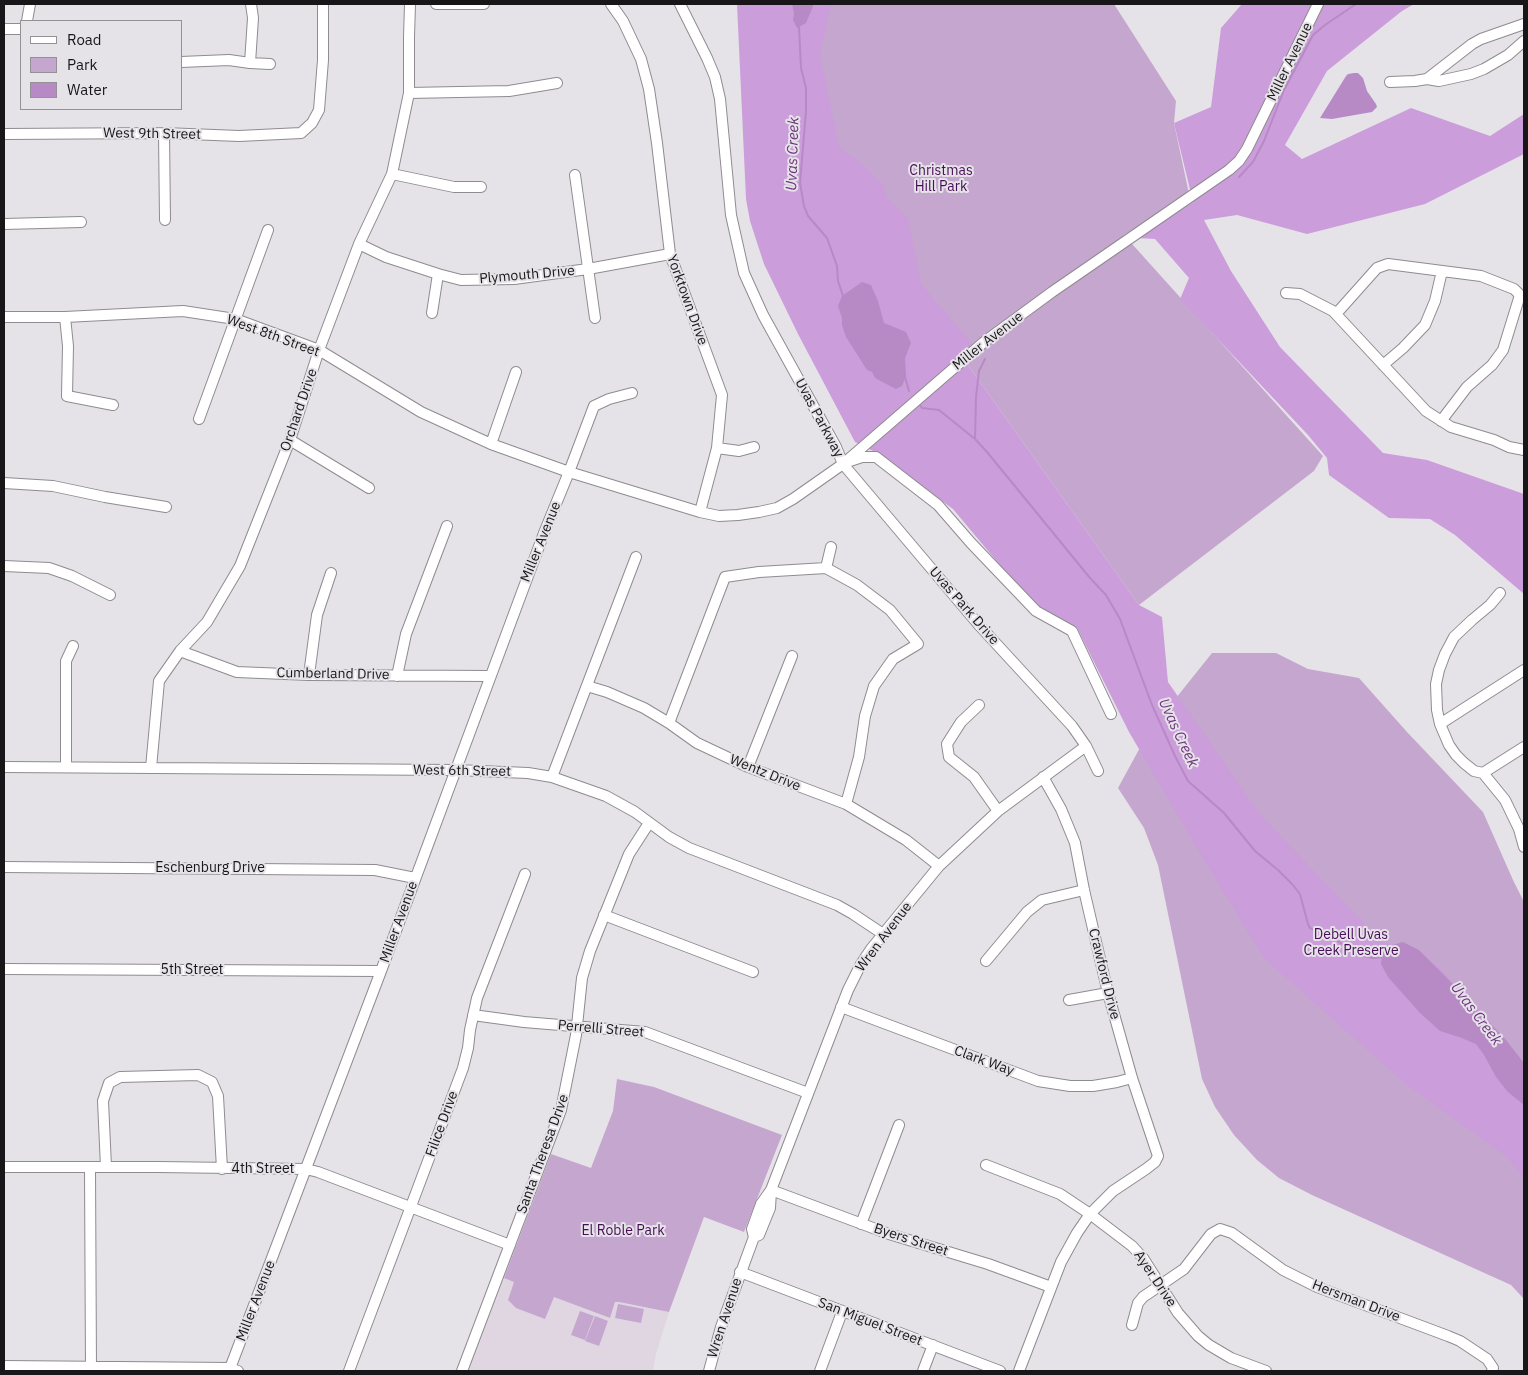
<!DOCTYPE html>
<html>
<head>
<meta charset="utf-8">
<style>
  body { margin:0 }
  #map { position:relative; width:1528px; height:1375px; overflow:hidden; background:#e6e3e8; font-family:"IBM Plex Sans",sans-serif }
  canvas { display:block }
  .frame { position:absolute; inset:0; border:5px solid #181618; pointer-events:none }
  .legend { position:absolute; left:20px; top:20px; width:162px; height:90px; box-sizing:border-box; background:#e6e3e8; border:1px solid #949195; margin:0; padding:6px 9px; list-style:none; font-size:15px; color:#181618 }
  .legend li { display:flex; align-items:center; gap:10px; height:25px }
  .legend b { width:25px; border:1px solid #949195 }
</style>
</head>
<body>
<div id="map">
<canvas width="1528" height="1375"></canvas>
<div class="frame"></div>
<ul class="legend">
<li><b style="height:6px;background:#fff"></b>Road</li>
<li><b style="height:14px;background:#c5a6cf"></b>Park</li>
<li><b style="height:14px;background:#b78ac6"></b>Water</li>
</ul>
</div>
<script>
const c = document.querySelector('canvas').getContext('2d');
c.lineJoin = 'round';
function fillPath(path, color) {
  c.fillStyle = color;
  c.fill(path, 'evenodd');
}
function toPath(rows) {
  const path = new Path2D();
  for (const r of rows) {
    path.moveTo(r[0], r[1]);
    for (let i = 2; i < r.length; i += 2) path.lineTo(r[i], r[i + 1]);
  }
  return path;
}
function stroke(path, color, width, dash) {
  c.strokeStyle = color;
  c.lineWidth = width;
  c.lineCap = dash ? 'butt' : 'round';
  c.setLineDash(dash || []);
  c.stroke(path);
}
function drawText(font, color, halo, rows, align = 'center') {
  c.font = font + ' "IBM Plex Sans",sans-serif';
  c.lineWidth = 4;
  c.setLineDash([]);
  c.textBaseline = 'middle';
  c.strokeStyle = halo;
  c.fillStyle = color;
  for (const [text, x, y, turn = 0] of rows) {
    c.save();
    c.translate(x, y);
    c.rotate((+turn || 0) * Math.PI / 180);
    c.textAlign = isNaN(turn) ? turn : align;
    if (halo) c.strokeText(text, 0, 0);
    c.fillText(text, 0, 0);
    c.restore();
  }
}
fillPath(toPath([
  [504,1278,610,1318,615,1302,619,1302,669,1312,656,1354,653,1371,468,1371]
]), '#dfd6e2');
fillPath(toPath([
  [739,4,1114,4,1176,101,1174,123,1189,194,1124,235,1323,456,1314,471,1139,605,960,354],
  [1212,653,1276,653,1308,669,1359,678,1407,732,1483,812,1513,880,1524,902,1524,1299,1511,1285,1312,1195,1279,1178,1257,1160,1234,1135,1215,1107,1202,1079,1158,865,1144,828,1118,788,1148,733],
  [617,1079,654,1087,782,1135,744,1232,704,1217,669,1312,619,1302,615,1302,610,1318,554,1297,545,1319,516,1308,508,1300,514,1282,504,1278,551,1154,591,1168,613,1111],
  [618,1304,644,1309,641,1323,615,1318],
  [580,1311,594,1316,585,1340,571,1335],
  [595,1316,608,1321,599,1346,585,1341]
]), '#c5a6cf');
fillPath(toPath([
  [737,4,831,4,820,54,839,147,863,164,883,184,887,198,908,218,921,284,972,344,960,354,1139,605,1162,617,1168,682,1261,816,1379,939,1438,966,1524,1069,1524,1178,1506,1156,1407,1085,1264,958,1201,855,1129,732,1077,628,1049,614,1024,594,953,509,877,453,855,442,798,334,764,264,750,221,746,199],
  [1242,4,1414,4,1402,11,1327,71,1285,145,1302,159,1411,108,1490,136,1524,114,1524,154,1425,204,1307,234,1237,215,1204,220,1231,271,1280,347,1383,453,1427,460,1524,494,1524,594,1455,535,1430,519,1389,518,1329,475,1327,458,1308,435,1180,299,1189,278,1155,239,1137,238,1193,202,1174,123,1211,107,1221,28]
]), '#cb9ddb');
fillPath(toPath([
  [792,4,814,4,806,23,797,28,793,20,794,13],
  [1354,73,1358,73,1363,78,1367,91,1376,104,1377,107,1372,112,1332,119,1320,118,1346,76,1348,74],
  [862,282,871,285,878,301,884,323,906,332,911,343,905,358,906,376,902,386,896,389,875,378,872,372,867,370,846,337,842,325,842,318,838,306,842,296],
  [1403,942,1419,950,1448,979,1506,1040,1524,1063,1524,1105,1508,1092,1496,1077,1484,1055,1476,1044,1459,1037,1440,1031,1420,1013,1388,977,1381,964,1382,954,1389,946]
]), '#b78ac6');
stroke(toPath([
  [799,27,801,68,806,88,806,111,800,183,804,206,808,216,827,238,837,266,838,281,843,296],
  [1239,177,1253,162,1264,141,1284,90,1313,35,1325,25,1356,4],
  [905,377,909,391],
  [919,404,922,408,939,410,975,439,987,452,1090,578,1106,595,1120,619,1152,705,1175,756,1188,781,1224,813,1255,851,1278,870,1292,884,1300,894,1308,924,1310,928,1336,940,1359,955,1373,958,1383,957],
  [975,438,976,397,979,371,985,359]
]), '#b78ac6', 2);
const minor = toPath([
  [436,4,484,4],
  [611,4,623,21,641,59,649,89,657,143,670,254,722,395,717,448,700,512],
  [680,4,707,58,715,77,720,99,731,215,744,273,763,315,836,447,843,464,978,624,1072,726,1086,746,1098,771],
  [27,21,30,4],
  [4,29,21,29],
  [181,62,229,60,250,63,270,64],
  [250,63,253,18,251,4],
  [1427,79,1472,44,1481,39,1524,24],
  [1390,82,1415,81,1427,79,1439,81,1471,74,1484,69,1508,55,1524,41],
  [409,93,509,91,557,83],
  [164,133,165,220],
  [4,134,164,133,239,136,301,133,312,123,319,110,323,60,323,4],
  [392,174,454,187,481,187],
  [575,175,595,318],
  [4,224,81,222],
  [359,244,386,257,438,274,461,280,514,279,588,269,670,254],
  [1286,293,1300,294,1333,311,1426,411,1451,427,1494,440,1509,447,1524,450],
  [432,313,438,274],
  [1336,314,1377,268,1388,264,1481,276,1514,289,1520,295,1503,350,1492,365,1467,387,1441,421],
  [4,317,65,317,183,311,235,319,319,350,421,412,491,444,569,472,700,512,719,516,738,515,759,512,777,508,793,499,843,464,984,342,1052,292,1229,170,1239,161,1247,149,1318,4],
  [65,317,68,346,67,396,113,405],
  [1383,365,1403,348,1425,325,1435,301,1442,271],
  [199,419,268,230],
  [290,440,369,488],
  [491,444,516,372],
  [717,448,739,451,754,447],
  [850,461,862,457,876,457,938,505,971,543,1036,611,1072,631,1111,714],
  [4,483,53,486,105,497,166,507],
  [4,566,49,568,72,576,110,595],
  [826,568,831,547],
  [1500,593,1490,605,1472,620,1454,637,1445,654,1439,670,1436,684,1437,710,1440,724,1449,745,1456,755,1464,763,1474,771,1483,773,1505,800,1519,829,1524,847],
  [180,651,237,672,309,675,489,676],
  [309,675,317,615,331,573],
  [397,676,406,634,447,526],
  [587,686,607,692,644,708,669,723,697,743,748,767,846,804,906,840,939,866],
  [979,705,961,722,947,744,949,757,974,777,998,811],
  [669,723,725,577,759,572,826,568,857,585,890,610,918,644,893,659,874,686,865,716,859,757,846,804],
  [1440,724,1524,670],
  [4,767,456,770,528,773,552,777,606,796,635,812,669,837,689,848,837,905,853,914,883,934],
  [66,767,66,661,73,646],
  [748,767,792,656],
  [151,768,159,681,180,651,207,622,240,566,290,440,319,350,359,244,392,174,409,93,409,37,410,4],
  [1483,773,1524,747],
  [552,777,636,557],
  [4,867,375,870,415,878],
  [604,915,753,972],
  [986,961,1027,912,1042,900,1084,890],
  [4,969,381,971],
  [1069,1000,1108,993],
  [841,1007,1038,1081,1070,1086,1093,1086,1117,1082,1132,1078],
  [473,1015,524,1022,645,1032,808,1093],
  [986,1165,1060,1194,1090,1214,1132,1246,1143,1258,1178,1313,1198,1336,1209,1345,1231,1358,1266,1371],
  [4,1167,158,1167,306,1169,318,1172,510,1245],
  [90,1167,91,1371],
  [106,1167,103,1101,109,1083,120,1077,198,1075,212,1082,218,1096,222,1169],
  [771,1190,889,1234,988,1264,1051,1287],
  [861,1224,899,1125],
  [754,1237,759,1235,770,1208,771,1191],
  [740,1272,1000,1371],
  [1132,1325,1138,1303,1143,1297,1184,1269,1211,1234,1220,1229,1232,1233,1283,1270,1317,1287,1448,1336,1460,1341,1487,1359,1493,1368,1492,1371],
  [4,1366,230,1368,238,1371],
  [229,1371,381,971,544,533,569,472,594,406,609,399,632,393],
  [349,1371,463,1068,468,1048,470,1030,477,998,525,874],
  [462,1371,561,1110,576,1035,582,978,590,951,629,854,649,823],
  [709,1371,721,1327,754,1237,752,1229,761,1204,771,1190,848,990,861,964,871,949,939,866,998,811,1086,746],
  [820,1371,842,1312],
  [923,1371,933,1345],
  [1019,1371,1061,1262,1077,1233,1090,1214,1113,1191,1146,1169,1155,1162,1158,1156,1132,1078,1108,993,1084,890,1075,843,1061,809,1043,777]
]);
stroke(minor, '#8f8b90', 12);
stroke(minor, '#fff', 10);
drawText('14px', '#181618', '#e6e3e8', [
  ["Miller Avenue",1290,62,-64],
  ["West 9th Street",152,134,1],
  ["Plymouth Drive",527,275,-5],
  ["Yorktown Drive",687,300,70],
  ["West 8th Street",273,336,20],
  ["Miller Avenue",988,341,-38],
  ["Orchard Drive",299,410,-71],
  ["Uvas Parkway",819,418,62],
  ["Miller Avenue",541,542,-68],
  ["Uvas Park Drive",964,606,49],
  ["Cumberland Drive",333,674,1],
  ["West 6th Street",462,771,1],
  ["Wentz Drive",765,773,22],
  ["Eschenburg Drive",210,868],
  ["Miller Avenue",399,922,-70],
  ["Wren Avenue",884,937,-53],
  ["5th Street",192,970],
  ["Crawford Drive",1104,974,76],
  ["Perrelli Street",601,1029,5],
  ["Clark Way",984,1061,20],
  ["Filice Drive",442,1124,-70],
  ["Santa Theresa Drive",543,1154,-70],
  ["4th Street",263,1169],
  ["Byers Street",911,1240,18],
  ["Ayer Drive",1155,1279,56],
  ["Miller Avenue",256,1301,-69],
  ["Hersman Drive",1356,1301,21],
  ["Wren Avenue",725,1318,-72],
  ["San Miguel Street",870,1322,21]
]);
drawText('14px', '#480d58', '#e6e3e8', [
  ["Christmas",941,171],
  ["Hill Park",941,187],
  ["Debell Uvas",1351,935],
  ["Creek Preserve",1351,951],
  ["El Roble Park",623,1231]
]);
drawText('italic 15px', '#6d357e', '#e6e3e8', [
  ["Uvas Creek",793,154,-88],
  ["Uvas Creek",1178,733,65],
  ["Uvas Creek",1476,1014,53]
]);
</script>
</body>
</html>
